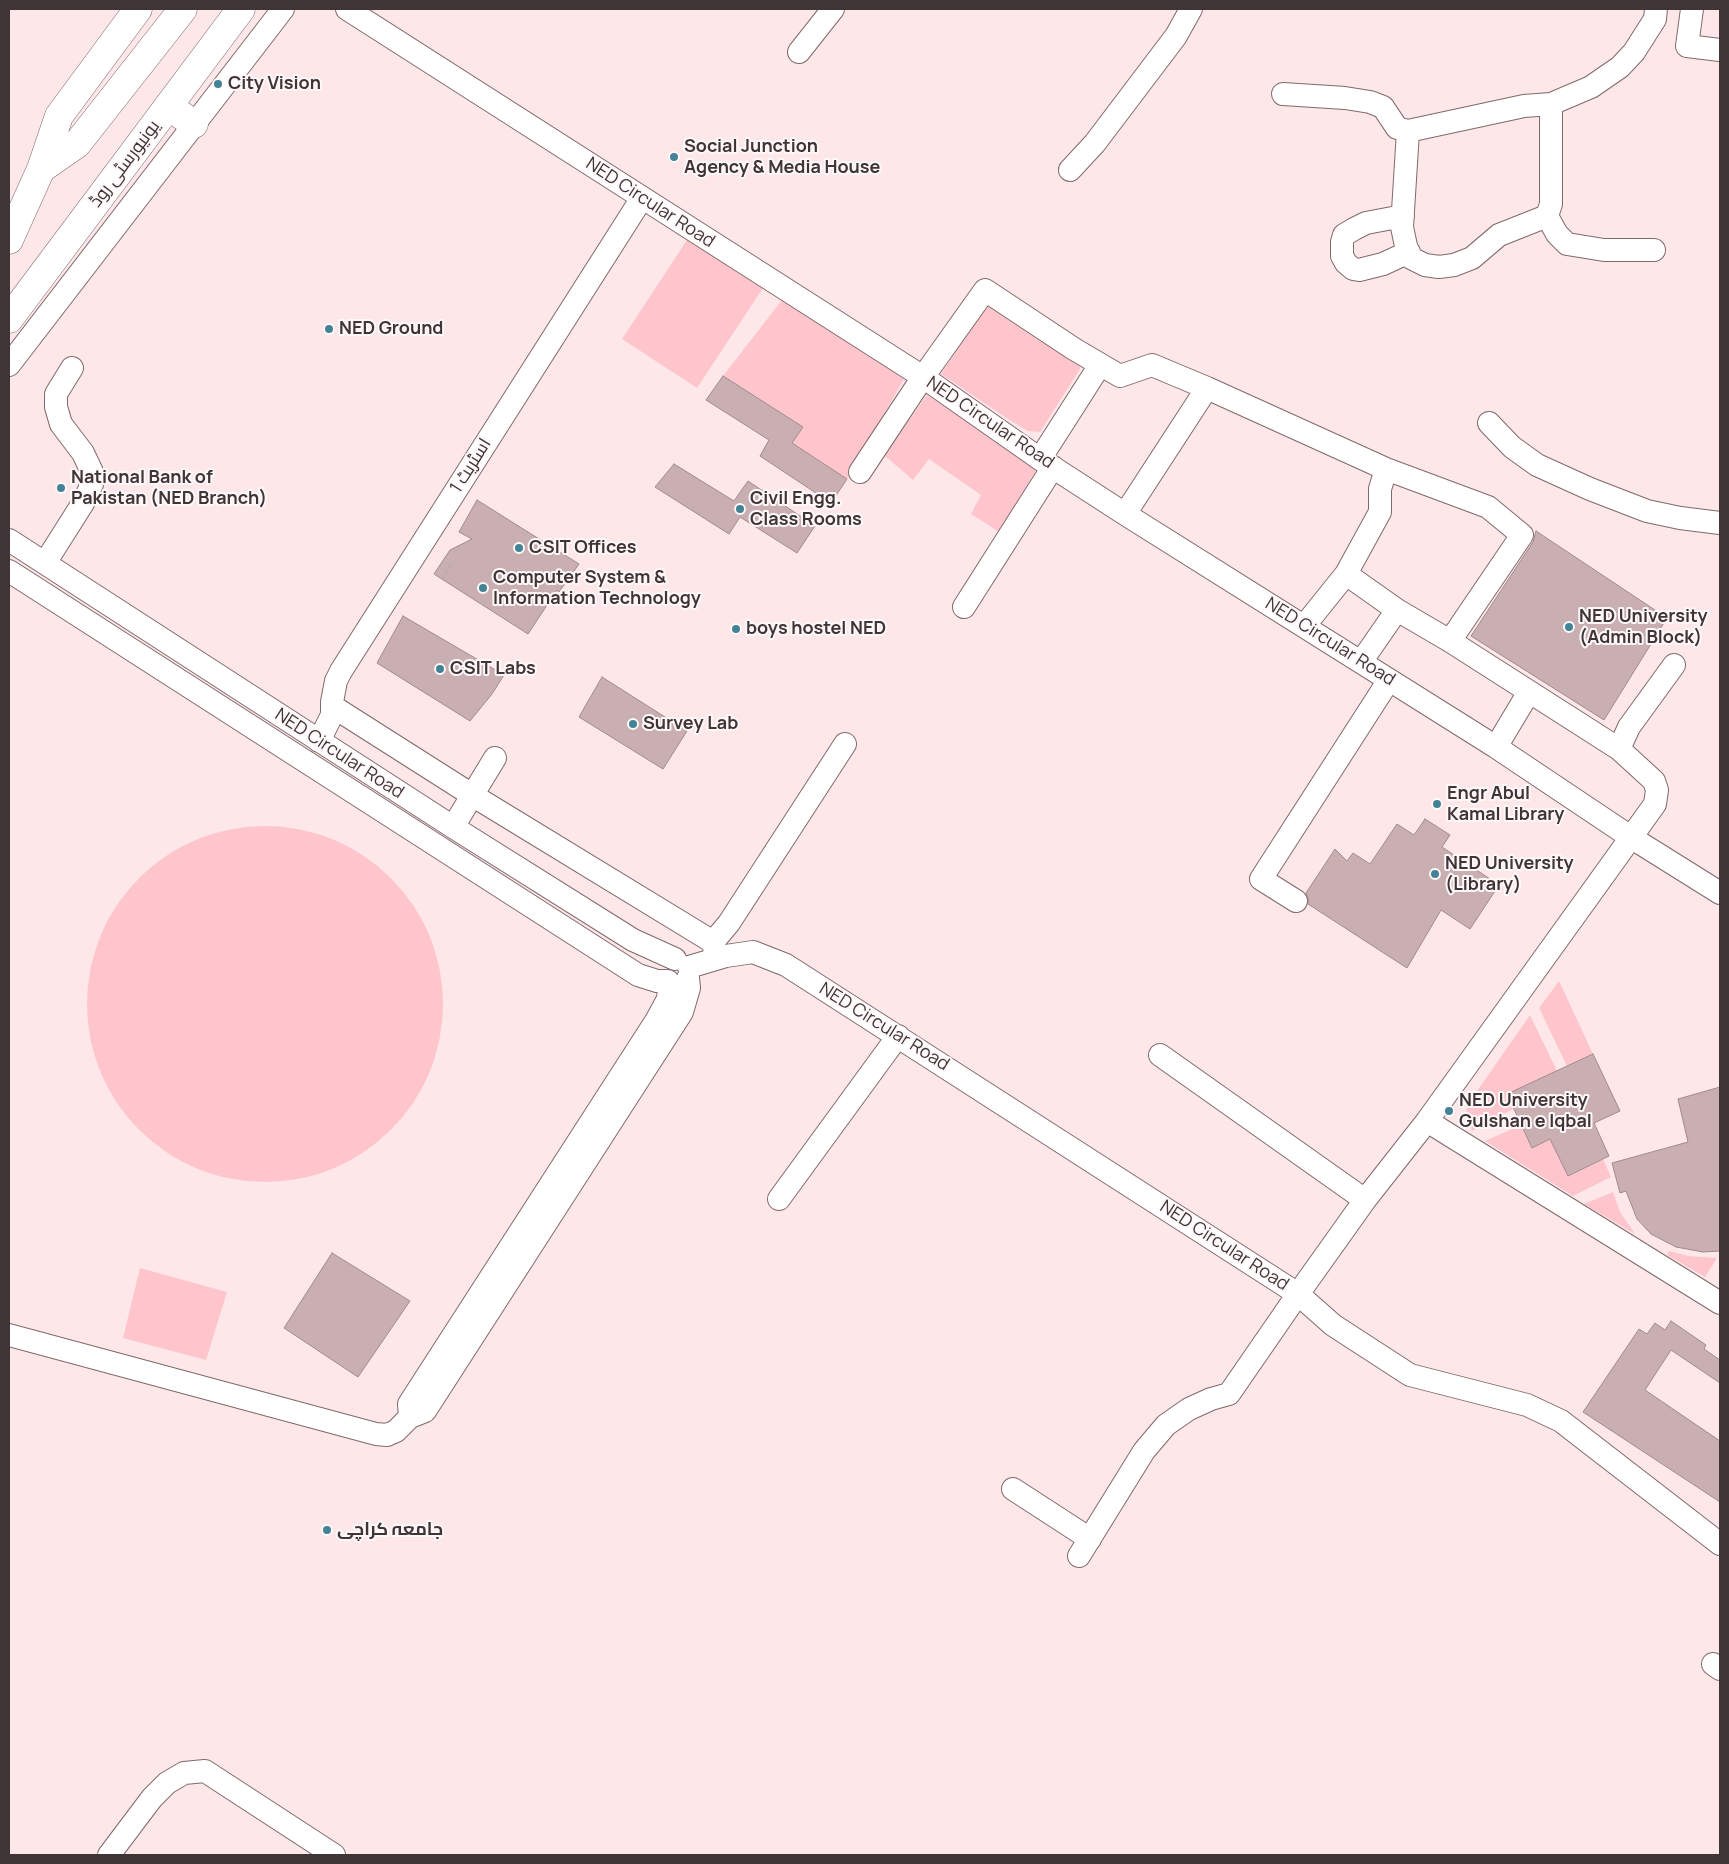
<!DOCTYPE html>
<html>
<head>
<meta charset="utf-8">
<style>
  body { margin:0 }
  #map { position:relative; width:1729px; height:1864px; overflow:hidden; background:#fde7e9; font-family:Manrope,sans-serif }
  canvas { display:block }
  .frame { position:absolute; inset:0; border:10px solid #403536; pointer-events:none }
</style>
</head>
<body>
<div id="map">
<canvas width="1729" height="1864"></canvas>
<div class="frame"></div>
</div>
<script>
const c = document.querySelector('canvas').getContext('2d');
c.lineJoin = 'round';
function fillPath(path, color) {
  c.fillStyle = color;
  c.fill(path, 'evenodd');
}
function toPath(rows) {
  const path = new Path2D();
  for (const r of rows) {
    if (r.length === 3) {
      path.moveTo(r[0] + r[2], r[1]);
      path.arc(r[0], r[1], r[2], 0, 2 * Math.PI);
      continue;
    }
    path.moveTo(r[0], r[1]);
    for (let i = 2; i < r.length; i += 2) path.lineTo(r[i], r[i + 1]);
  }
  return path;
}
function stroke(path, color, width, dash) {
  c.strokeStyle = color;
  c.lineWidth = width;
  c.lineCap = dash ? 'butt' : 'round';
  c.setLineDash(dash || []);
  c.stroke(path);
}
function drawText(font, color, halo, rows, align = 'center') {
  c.font = font + ' Manrope,Cairo,sans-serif';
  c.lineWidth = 4;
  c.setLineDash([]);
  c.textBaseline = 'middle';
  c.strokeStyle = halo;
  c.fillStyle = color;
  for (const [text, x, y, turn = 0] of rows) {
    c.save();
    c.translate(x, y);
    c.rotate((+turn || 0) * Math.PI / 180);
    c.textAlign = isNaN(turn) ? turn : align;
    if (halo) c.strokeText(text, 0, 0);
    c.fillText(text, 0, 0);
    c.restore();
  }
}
fillPath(toPath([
  [689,237,765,285,697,388,622,339],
  [997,298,1079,350,1080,369,1040,432,1028,431,1011,421,941,374,981,314],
  [782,300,904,379,847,479,792,443,803,427,723,376],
  [927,395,1038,467,999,532,971,514,981,495,929,459,913,480,884,455],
  [265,1004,178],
  [1559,981,1593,1054,1567,1066,1539,1008],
  [1530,1015,1557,1071,1507,1094,1513,1109,1472,1131,1466,1112,1468,1104],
  [1521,1125,1532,1148,1550,1139,1568,1176,1603,1159,1611,1177,1573,1196,1485,1141],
  [1613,1192,1620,1212,1635,1234,1584,1204],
  [1669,1251,1688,1256,1717,1258,1705,1277,1667,1255],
  [140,1268,227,1292,206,1360,123,1338]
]), '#ffc5cc');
const building = toPath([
  [723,376,803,427,792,443,847,479,831,503,760,456,769,440,706,400,723,376],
  [674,464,734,501,748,481,815,526,797,553,740,517,729,534,655,487,674,464],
  [477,500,579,564,559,592,557,590,528,634,434,574,450,550,472,539,459,532,477,500],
  [1536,531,1667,618,1604,720,1471,636,1533,542,1536,531],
  [403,616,504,675,492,694,470,721,377,663,403,616],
  [602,677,687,731,663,769,579,717,602,677],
  [1425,819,1450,835,1442,847,1499,885,1470,929,1441,910,1407,968,1308,904,1309,901,1306,893,1335,849,1347,861,1353,853,1370,864,1397,824,1414,835,1425,819],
  [1593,1054,1620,1111,1594,1123,1609,1156,1568,1176,1550,1139,1532,1148,1507,1094,1593,1054],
  [1720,1087,1720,1251,1703,1252,1676,1247,1651,1234,1637,1219,1626,1191,1620,1193,1612,1163,1688,1142,1678,1099,1720,1087],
  [332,1253,410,1301,358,1377,284,1328,332,1253],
  [1671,1321,1706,1345,1704,1349,1720,1360,1720,1383,1671,1350,1645,1390,1720,1441,1720,1502,1583,1412,1639,1329,1647,1334,1655,1323,1665,1330,1671,1321]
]);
fillPath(building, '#c9afb2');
stroke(building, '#a2898b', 1);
const minor = toPath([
  [347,9,923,377,1040,459,1125,514,1496,747,1632,838,1720,893],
  [1692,9,1687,46,1720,50],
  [799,52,833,9],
  [1283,94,1345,98,1370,102,1383,107,1397,128,1408,131,1524,106,1551,104,1591,87,1620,67,1634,52,1655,19,1656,9],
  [1408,131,1402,227,1406,246,1411,258,1425,265,1439,267,1454,265,1472,258,1499,235,1547,216,1551,204,1551,104],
  [1070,170,1095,143,1176,36,1191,9],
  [1403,216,1366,223,1354,229,1344,235,1342,242,1342,256,1346,263,1353,269,1359,270,1383,264,1409,252],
  [1547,216,1557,234,1567,244,1604,250,1654,250],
  [9,365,283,9],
  [1489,423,1512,447,1537,465,1590,489,1647,511,1680,518,1720,523],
  [1040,459,1100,365],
  [860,472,923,377,985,290,1074,349,1120,376,1152,365,1207,388,1386,469,1488,507,1522,535,1450,641],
  [1125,514,1207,388],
  [9,540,453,827,633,940,675,959],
  [45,563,83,503,92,484,92,472,83,453,61,424,56,407,56,394,72,368],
  [9,571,638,975,657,981,668,981,669,988,668,999,656,1021,409,1404,410,1417],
  [1346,574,1397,610,1450,641,1619,749],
  [964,607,1053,467],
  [1305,625,1346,574,1380,512,1380,489,1386,469],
  [1361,662,1397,610],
  [332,706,472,795,713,942],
  [319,741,332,715,332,702,336,681,341,671,642,198],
  [1496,747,1529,692],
  [453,827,495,758],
  [1296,901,1261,879,1389,680],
  [716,957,713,942,729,923,845,744],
  [689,967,726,956,753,952,786,965,1298,1294,1365,1200,1427,1121,1655,804,1657,790,1654,781,1619,749,1629,727,1674,665],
  [1160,1055,1365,1200],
  [1427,1121,1720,1303],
  [779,1199,898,1036],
  [9,1335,376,1434,387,1435,396,1431,410,1417,425,1411,682,1012,689,988,688,978],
  [1013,1489,1090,1539],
  [1079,1556,1144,1451,1166,1425,1189,1409,1211,1399,1229,1394,1298,1294,1333,1325,1410,1375,1527,1405,1561,1421,1720,1544],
  [1713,1664,1720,1669],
  [109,1855,152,1798,167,1783,184,1773,205,1771,334,1855]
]);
const major = toPath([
  [168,106,194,124],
  [41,169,77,144,183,9],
  [9,240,41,169,59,116,138,9],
  [9,319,241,9]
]);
stroke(minor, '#80696b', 24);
stroke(major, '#80696b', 29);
stroke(toPath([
  [442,579,452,564]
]), '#c0adaf', 3, [4, 2.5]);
stroke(minor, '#fff', 22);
stroke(major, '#fff', 28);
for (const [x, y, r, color] of [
  [218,84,5,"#438397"],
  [674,157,5,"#438397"],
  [329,329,5,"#438397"],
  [61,488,5,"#438397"],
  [740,509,5,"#438397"],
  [519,548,5,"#438397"],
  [483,588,5,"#438397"],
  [1569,627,5,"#438397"],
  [736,629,5,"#438397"],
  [440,669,5,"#438397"],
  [633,724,5,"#438397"],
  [1437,804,5,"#438397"],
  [1435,874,5,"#438397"],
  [1449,1111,5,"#438397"],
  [327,1530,5,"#438397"]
]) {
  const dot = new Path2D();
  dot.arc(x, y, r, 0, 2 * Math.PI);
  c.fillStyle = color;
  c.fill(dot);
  stroke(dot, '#fef8f9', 2);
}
drawText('bold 18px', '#403536', '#fef8f9', [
  ["City Vision",228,84],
  ["Social Junction",684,147],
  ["Agency & Media House",684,168],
  ["NED Ground",339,329],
  ["National Bank of",71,478],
  ["Pakistan (NED Branch)",71,499],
  ["Civil Engg.",750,499],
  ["Class Rooms",750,520],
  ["CSIT Offices",529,548],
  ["Computer System &",493,578],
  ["Information Technology",493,599],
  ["NED University",1579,617],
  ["(Admin Block)",1579,638],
  ["boys hostel NED",746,629],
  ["CSIT Labs",450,669],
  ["Survey Lab",643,724],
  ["Engr Abul",1447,794],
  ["Kamal Library",1447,815],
  ["NED University",1445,864],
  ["(Library)",1445,885],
  ["NED University",1459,1101],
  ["Gulshan e Iqbal",1459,1122],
  ["جامعہ کراچی",337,1530]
], 'left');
drawText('18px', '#403536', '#fef8f9', [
  ["یونیورسٹی روڈ",125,164,-53],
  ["NED Circular Road",650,203,33],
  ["NED Circular Road",990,423,34],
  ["اسٹریٹ 1",471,466,-58],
  ["NED Circular Road",1330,642,32],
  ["NED Circular Road",339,754,33],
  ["NED Circular Road",884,1027,32],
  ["NED Circular Road",1224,1246,33]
]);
</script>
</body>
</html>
